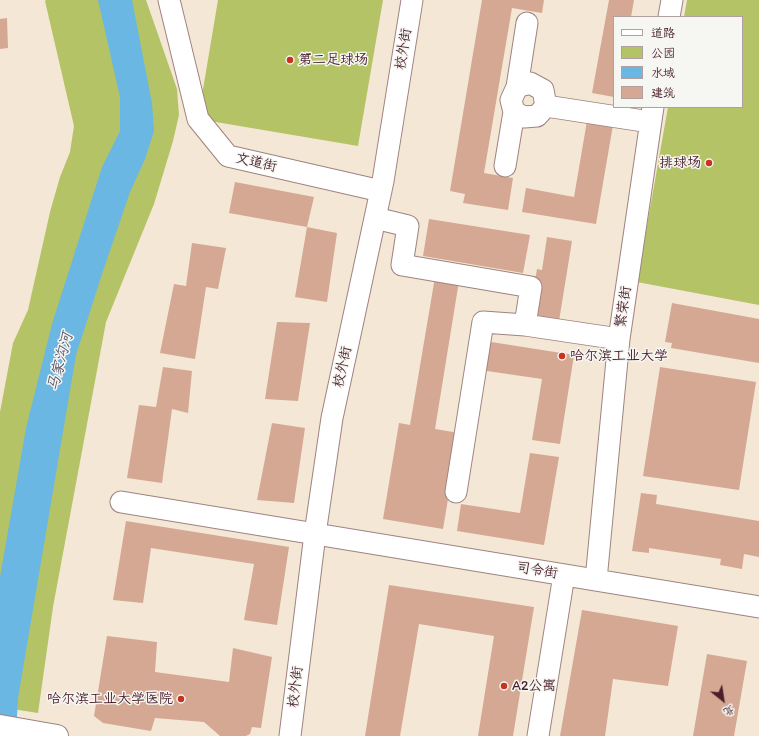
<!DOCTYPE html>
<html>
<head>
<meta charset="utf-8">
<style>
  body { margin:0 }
  #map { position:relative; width:759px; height:736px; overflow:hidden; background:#f4e7d5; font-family:Itim,"LXGW WenKai TC",sans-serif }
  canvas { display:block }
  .legend { position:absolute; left:613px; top:16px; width:130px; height:92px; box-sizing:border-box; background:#f6f6f2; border:1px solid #b1a0a2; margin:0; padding:5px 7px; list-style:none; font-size:12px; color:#4a1f2b }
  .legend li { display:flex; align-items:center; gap:8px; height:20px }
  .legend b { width:20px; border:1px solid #b1a0a2 }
  .north { position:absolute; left:703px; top:680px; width:40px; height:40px; -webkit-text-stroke:3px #f6f6f2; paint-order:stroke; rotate:150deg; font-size:11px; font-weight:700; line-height:16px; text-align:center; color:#4a1f2b }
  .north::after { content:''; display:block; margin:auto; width:14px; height:18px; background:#4a1f2b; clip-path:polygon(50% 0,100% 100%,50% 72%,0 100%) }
</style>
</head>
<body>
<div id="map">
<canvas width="759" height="736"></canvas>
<ul class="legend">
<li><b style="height:5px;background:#fff"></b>道路</li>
<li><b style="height:11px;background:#b4c365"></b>公园</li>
<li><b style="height:11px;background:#6ab7e3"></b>水域</li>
<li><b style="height:11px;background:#d5a894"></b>建筑</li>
</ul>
<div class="north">北</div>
</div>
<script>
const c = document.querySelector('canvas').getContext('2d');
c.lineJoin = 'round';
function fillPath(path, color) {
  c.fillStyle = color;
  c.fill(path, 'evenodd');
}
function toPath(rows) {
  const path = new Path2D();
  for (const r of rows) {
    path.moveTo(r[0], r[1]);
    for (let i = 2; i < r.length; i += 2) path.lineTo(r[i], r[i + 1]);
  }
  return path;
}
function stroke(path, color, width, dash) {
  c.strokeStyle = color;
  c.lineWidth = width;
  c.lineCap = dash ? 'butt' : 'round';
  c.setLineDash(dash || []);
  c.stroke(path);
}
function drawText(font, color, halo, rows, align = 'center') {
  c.font = font + ' Itim,"LXGW WenKai TC",sans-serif';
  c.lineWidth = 3;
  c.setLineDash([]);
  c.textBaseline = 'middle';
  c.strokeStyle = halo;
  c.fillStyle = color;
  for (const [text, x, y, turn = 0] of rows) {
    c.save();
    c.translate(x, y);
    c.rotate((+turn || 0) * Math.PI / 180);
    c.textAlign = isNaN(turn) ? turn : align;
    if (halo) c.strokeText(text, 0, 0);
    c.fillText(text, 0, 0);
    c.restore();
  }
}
fillPath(toPath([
  [46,0,146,0,177,89,179,115,173,141,154,204,106,322,53,607,38,713,0,707,0,412,13,343,28,310,50,212,60,177,70,152,74,126,45,1],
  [218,0,383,0,358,146,198,119],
  [687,0,759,0,759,305,637,282,668,107,742,107,742,17,684,17]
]), '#b4c365');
fillPath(toPath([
  [98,0,132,0,152,103,154,131,145,159,130,192,103,271,76,355,16,710,0,707,0,577,26,428,52,324,102,167,120,131,120,97]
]), '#6ab7e3');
stroke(toPath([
  [3,736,5,696,8,672]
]), '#6ab7e3', 26);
fillPath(toPath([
  [482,0,544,0,542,13,512,8,484,173,513,178,508,210,463,203,465,194,450,191],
  [609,0,634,0,631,17,614,17,614,97,592,93],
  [7,18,8,48,0,49,0,19],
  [587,121,613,125,596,224,522,212,526,188,574,197],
  [235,182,314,197,307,227,229,213],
  [429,219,530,235,523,273,423,256],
  [307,227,337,233,327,302,295,297],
  [547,237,572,241,559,321,529,316,537,269,542,270],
  [192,243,226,248,218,289,206,287,195,359,160,353,174,284,186,286],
  [435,277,459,281,435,429,459,433,443,529,383,519,399,423,410,425],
  [672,303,759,319,759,363,671,348,672,343,665,342],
  [277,322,310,323,298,401,265,399],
  [485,341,574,355,560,444,532,440,542,379,480,370],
  [163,367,192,371,188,413,172,409,162,483,127,478,139,405,156,407],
  [660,367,756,382,739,490,643,476],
  [272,423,305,428,294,503,257,500],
  [530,453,559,457,544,545,457,531,461,504,520,513],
  [641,493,657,495,656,504,759,521,759,557,744,554,742,569,720,565,721,559,649,548,649,553,632,551],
  [126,521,289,547,277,625,244,620,254,564,151,548,143,603,113,600],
  [389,585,534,607,513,736,478,736,494,636,419,624,400,736,365,736],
  [582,610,678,626,668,686,613,679,605,736,560,736],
  [107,636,157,642,155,672,229,682,233,648,272,657,261,728,252,727,250,734,246,736,220,736,204,722,155,718,151,731,103,723,94,716],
  [707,654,747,661,734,736,693,736]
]), '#d5a894');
const minor = toPath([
  [169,0,198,119,228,156,381,191],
  [669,17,672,0],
  [517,87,527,23],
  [546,106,543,90,530,83,517,87,511,100,514,112,524,117,537,116,546,106,650,122],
  [505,166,514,112],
  [375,218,408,226,402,265,531,287,525,325],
  [456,492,483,322,525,325,619,339],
  [121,502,759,607],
  [596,580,619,339,653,107],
  [290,736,315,534,332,418,383,181,412,0],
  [538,736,564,575]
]);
const highway = toPath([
  [0,726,57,736]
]);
stroke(minor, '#9f8380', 23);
stroke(highway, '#9f8380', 24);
stroke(minor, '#fff', 21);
stroke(highway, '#fff', 22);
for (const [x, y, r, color] of [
  [290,60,4,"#c8321e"],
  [709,163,4,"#c8321e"],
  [562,356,4,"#c8321e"],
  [504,686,4,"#c8321e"],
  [181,699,4,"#c8321e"]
]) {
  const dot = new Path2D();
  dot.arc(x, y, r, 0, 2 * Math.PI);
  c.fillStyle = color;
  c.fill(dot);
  stroke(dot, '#f6f6f2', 1.5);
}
drawText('14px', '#4a1f2b', '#f6f6f2', [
  ["校外街",404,49,-81],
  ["文道街",256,163,13],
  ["繁荣街",624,307,-82],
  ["校外街",343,367,-78],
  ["司令街",537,571,9],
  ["校外街",296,687,-83]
]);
drawText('14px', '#4a1f2b', '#f6f6f2', [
  ["第二足球场",298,60],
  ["排球场",701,163,"right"],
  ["哈尔滨工业大学",570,356],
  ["A2公寓",512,686],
  ["哈尔滨工业大学医院",173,699,"right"]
], 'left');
drawText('italic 15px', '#55546b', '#f6f6f2', [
  ["马家沟河",61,362,-75]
]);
</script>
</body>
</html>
